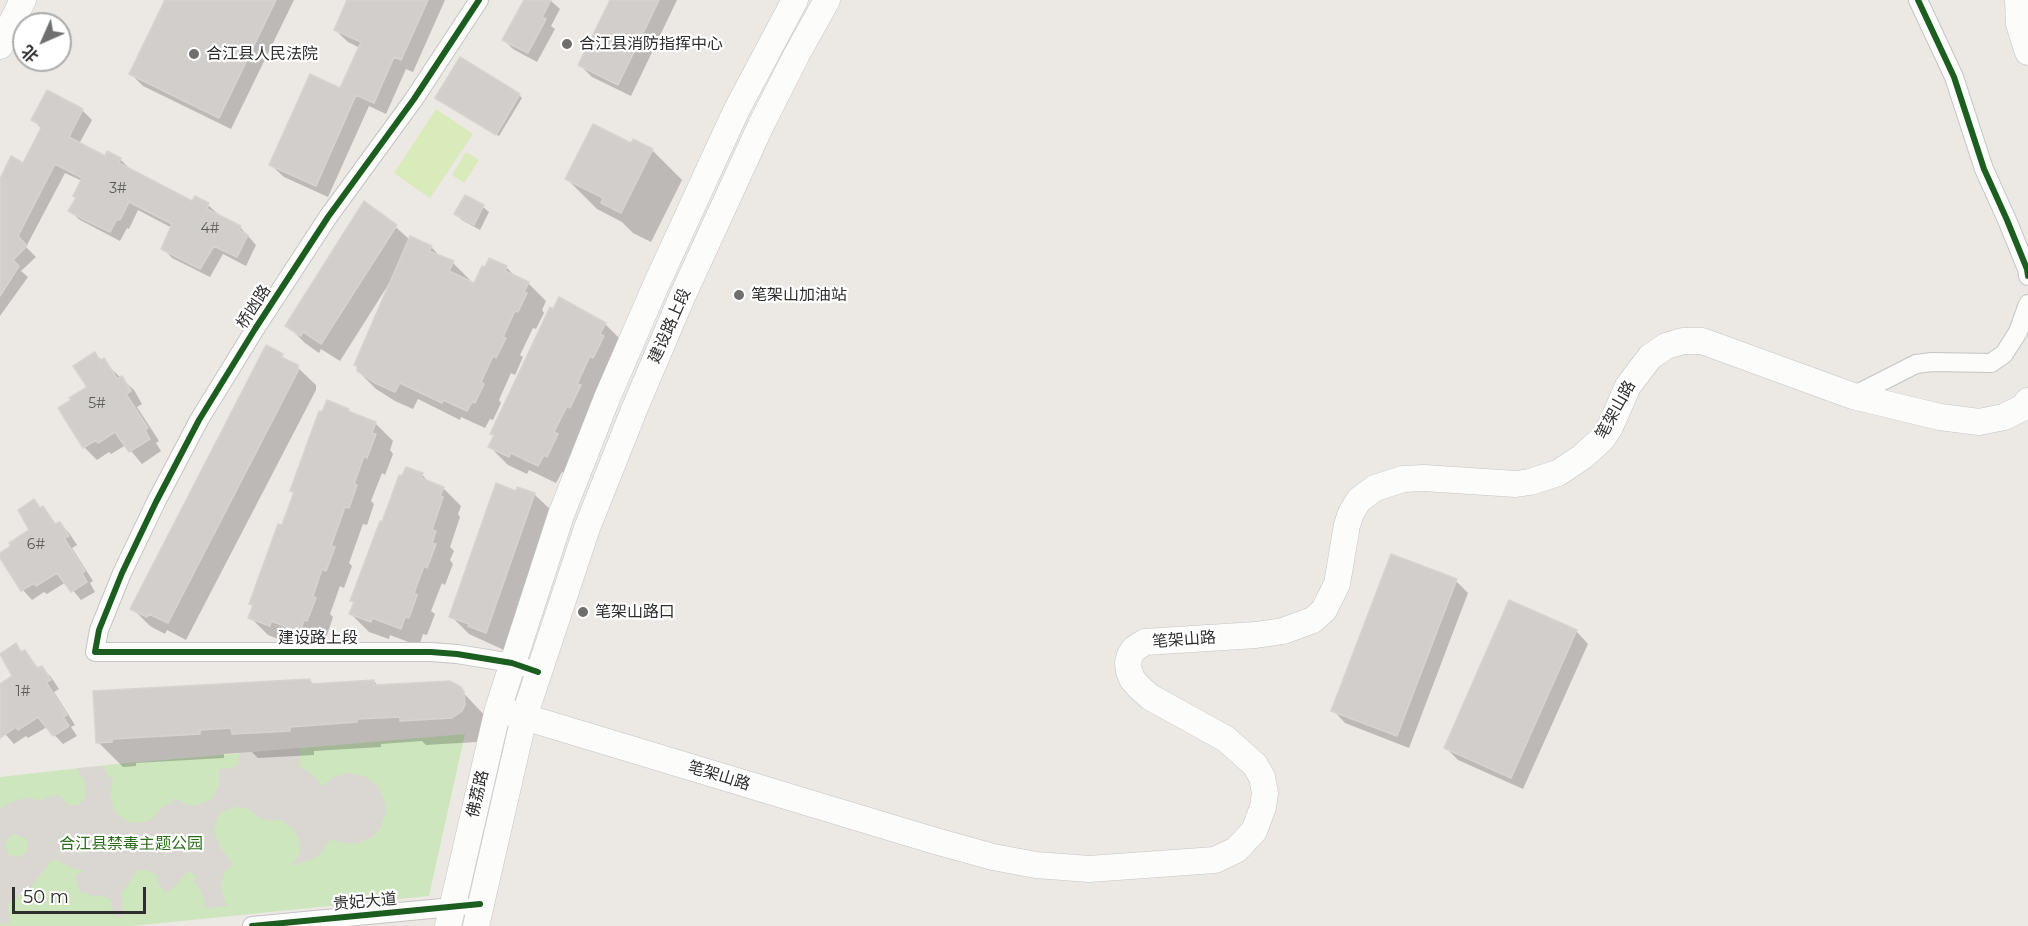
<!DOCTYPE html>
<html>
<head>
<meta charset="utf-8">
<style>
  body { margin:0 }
  #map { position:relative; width:2028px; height:926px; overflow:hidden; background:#ece8e4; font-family:Montserrat,"Noto Sans SC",sans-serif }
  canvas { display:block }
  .north { position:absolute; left:12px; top:12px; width:60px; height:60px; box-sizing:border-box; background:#fff; border:2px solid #ababab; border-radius:50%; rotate:225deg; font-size:16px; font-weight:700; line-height:24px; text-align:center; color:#2e2e2e }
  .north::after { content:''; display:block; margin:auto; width:21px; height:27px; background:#706f6e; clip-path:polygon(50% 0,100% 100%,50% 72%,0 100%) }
  .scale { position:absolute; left:12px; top:887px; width:134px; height:27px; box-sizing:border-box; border:3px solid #2e2e2e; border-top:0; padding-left:8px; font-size:18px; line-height:21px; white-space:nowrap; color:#2e2e2e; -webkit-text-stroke:4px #fff; paint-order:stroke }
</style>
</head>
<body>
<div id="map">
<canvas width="2028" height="926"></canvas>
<div class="north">北</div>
<div class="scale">50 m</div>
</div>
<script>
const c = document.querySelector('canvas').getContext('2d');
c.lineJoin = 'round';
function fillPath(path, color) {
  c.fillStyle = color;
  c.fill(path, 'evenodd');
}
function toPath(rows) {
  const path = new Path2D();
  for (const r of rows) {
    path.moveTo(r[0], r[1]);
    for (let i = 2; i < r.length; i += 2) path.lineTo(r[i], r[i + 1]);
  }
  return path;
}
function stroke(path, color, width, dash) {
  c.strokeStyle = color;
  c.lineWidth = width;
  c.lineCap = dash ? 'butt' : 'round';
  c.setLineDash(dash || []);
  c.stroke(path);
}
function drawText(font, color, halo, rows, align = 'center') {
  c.font = font + ' Montserrat,"Noto Sans SC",sans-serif';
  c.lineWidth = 4.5;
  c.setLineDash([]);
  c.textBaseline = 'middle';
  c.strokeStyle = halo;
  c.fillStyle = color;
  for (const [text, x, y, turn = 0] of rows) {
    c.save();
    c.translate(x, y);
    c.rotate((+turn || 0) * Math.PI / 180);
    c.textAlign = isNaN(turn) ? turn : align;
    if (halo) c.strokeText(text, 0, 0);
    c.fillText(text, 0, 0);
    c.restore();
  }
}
fillPath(toPath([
  [465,734,429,896,132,926,0,926,0,777,116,764]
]), '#cee6be');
fillPath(toPath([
  [436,109,473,134,430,198,394,173],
  [466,152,479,160,464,183,452,175]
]), '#d9eabb');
fillPath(toPath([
  [299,748,300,767,311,773,322,786,332,778,346,773,364,776,378,786,385,802,386,811,380,828,374,836,356,844,337,842,331,839,320,854,312,859,291,866,298,858,300,849,300,841,292,828,283,821,262,819,247,808,234,807,223,812,218,816,214,831,221,849,233,863,225,872,221,885,224,900,229,906,206,908,201,891,194,882,196,877,191,872,187,872,175,886,165,893,158,883,156,874,145,870,136,870,128,885,121,893,123,916,114,917,111,902,108,898,100,895,93,896,79,891,75,875,84,871,70,867,55,859,51,861,31,887,8,904,10,923,0,924,0,809,9,803,23,798,42,800,51,796,58,795,68,804,73,806,78,805,83,800,86,795,85,783,77,768,103,766,107,774,113,780,110,797,116,814,130,823,146,822,153,818,164,805,170,804,175,798,187,805,195,806,208,801,213,797,219,785,218,769,232,768,238,764,240,753],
  [15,834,25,838,28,843,26,853,18,857,9,855,5,845,10,836]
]), '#dad6d2');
fillPath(toPath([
  [163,0,294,0,231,129,143,86,131,74,166,3],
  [349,0,445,0,413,72,406,69,386,114,369,106,328,197,284,177,271,165,341,90,360,48,348,42,335,30],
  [525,0,550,0,560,9,551,26,555,29,537,62,513,49,504,40],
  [611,0,677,0,631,96,592,77,580,65],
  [48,92,83,111,92,120,79,144,105,158,120,159,130,169,193,203,208,205,218,214,217,216,240,227,256,245,246,266,223,254,210,277,172,258,163,248,172,228,138,210,129,229,127,228,120,241,80,220,70,211,77,199,82,181,65,173,26,247,36,257,21,271,28,277,0,316,0,182,24,165,42,129,33,120],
  [519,95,522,98,499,136,439,100],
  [632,145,652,150,682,180,651,242,633,233,622,222,597,209,566,178],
  [465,197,483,207,489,212,480,230,462,220,456,214],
  [365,203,379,212,410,240,431,247,441,257,453,263,471,281,470,283,474,285,506,267,517,278,528,283,546,301,542,310,544,313,536,329,533,328,520,355,523,357,515,375,511,373,499,400,501,403,493,420,490,419,485,428,461,417,460,420,418,399,413,409,395,401,376,389,358,371,358,367,355,365,391,283,390,282,340,361,321,349,319,353,305,343,287,325],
  [605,324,623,342,572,450,575,453,565,474,562,472,556,483,529,470,527,474,508,465,490,447,495,437,492,434],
  [95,354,134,390,142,404,137,407,159,441,156,443,161,451,142,464,126,445,111,454,109,452,97,460,84,447,60,409,89,387],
  [282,356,288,362,297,367,316,385,316,390,186,640,167,630,165,634,150,626,132,608],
  [348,410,352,414,375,423,393,441,390,450,393,454,385,475,382,473,371,501,374,504,367,525,363,524,349,563,352,566,344,588,340,586,330,614,333,617,326,638,322,637,318,649,289,638,288,643,268,635,250,617,254,606,251,603,295,494,292,491],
  [422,475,430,483,443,488,461,506,458,514,460,517,450,547,454,551,450,560,453,564,445,585,442,583,431,611,435,614,427,635,423,634,419,646,390,635,389,639,369,632,351,614,355,603,352,600,383,524],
  [534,494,553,512,504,650,469,634,451,616],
  [34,501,41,509,43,508,57,525,60,523,69,533,77,545,72,548,93,581,90,583,95,592,81,600,66,582,47,594,44,592,32,600,23,590,0,555,31,531],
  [1456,581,1468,593,1409,748,1345,723,1333,710],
  [1576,631,1588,644,1523,789,1458,760,1446,748],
  [15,645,23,653,25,652,39,669,41,667,51,677,59,689,54,692,75,725,71,727,77,736,63,744,47,727,28,738,26,736,14,744,0,728,0,684,13,675],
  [310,680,314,685,374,681,378,686,455,684,488,719,486,735,477,742,426,745,422,741,381,744,381,747,314,751,314,755,258,758,252,752,224,754,224,758,136,763,136,766,123,767,98,742]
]), '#0003');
const building = toPath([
  [165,0,276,0,219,118,129,74,165,0],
  [347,0,428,0,401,60,394,57,374,103,356,95,316,186,269,165,310,74,340,88,361,42,334,30,347,0],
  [524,0,551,0,542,17,546,19,528,53,502,40,524,0],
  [610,0,659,0,618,85,578,65,610,0],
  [460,57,520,94,496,135,435,98,460,57],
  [47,90,83,109,69,137,105,156,107,151,121,158,119,163,192,201,195,196,209,203,207,209,241,226,239,230,248,235,237,257,214,246,200,269,161,249,172,224,129,202,120,220,117,219,110,232,87,221,68,211,76,198,73,196,82,178,55,164,18,236,27,246,13,260,19,266,0,296,0,179,11,156,23,163,42,126,31,120,47,90],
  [593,124,631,143,633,139,653,149,621,213,601,203,603,198,565,179,593,124],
  [465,195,484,205,474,225,454,214,465,195],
  [364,201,397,225,321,344,303,332,301,336,285,326,364,201],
  [410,236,432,246,429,251,454,261,449,271,474,283,482,266,485,267,489,258,507,266,505,271,529,282,524,292,527,293,518,312,515,311,503,337,506,338,496,358,493,356,481,382,484,384,475,403,472,402,467,411,443,400,442,403,400,383,395,392,375,383,357,371,357,366,354,365,410,236],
  [559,297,606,323,600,334,604,336,593,358,590,356,577,384,581,385,570,408,567,406,554,432,558,434,547,457,544,455,538,466,511,453,509,457,488,447,494,435,490,434,499,415,550,307,553,309,559,297],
  [266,345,283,354,281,357,298,365,298,371,168,623,149,614,147,617,130,609,266,345],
  [95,352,100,361,104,358,117,379,122,376,131,391,126,394,148,428,145,430,150,439,129,452,115,432,98,443,96,440,83,448,58,408,71,400,69,398,87,387,73,366,95,352],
  [327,400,349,409,348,411,376,422,372,433,376,434,367,458,364,456,354,484,357,485,349,508,345,507,331,546,335,547,326,571,322,569,313,596,316,598,307,621,304,620,300,632,271,621,270,626,248,618,253,605,249,604,278,524,282,525,294,492,290,491,319,411,322,412,327,400],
  [406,467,423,473,421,478,444,487,440,496,443,497,432,530,436,531,432,543,436,544,427,568,424,566,414,593,417,595,409,618,405,617,401,629,372,618,371,622,349,614,354,602,350,601,380,521,382,522,399,475,402,476,406,467],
  [496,483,516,491,517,487,535,493,486,633,468,626,469,624,449,617,496,483],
  [34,499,40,508,43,506,55,524,60,522,69,536,64,538,85,571,82,573,87,582,71,592,57,573,36,586,34,583,21,591,0,558,0,553,11,546,9,543,29,530,18,510,34,499],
  [1391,554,1457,579,1397,736,1331,711,1391,554],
  [1509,600,1577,630,1511,778,1444,748,1509,600],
  [16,643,21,652,25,650,37,668,42,666,51,680,46,682,67,715,63,717,69,726,53,736,38,717,18,730,16,727,0,738,0,684,12,676,0,654,16,643],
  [310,679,311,684,374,680,374,685,450,681,461,687,464,692,465,705,462,711,452,718,400,721,400,717,357,719,357,722,290,727,290,731,232,734,231,728,200,730,200,734,112,739,112,742,96,743,93,691,310,679]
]);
fillPath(building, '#d1cecb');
stroke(building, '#d7d4d0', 1.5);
const minor = toPath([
  [479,0,414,99,328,217,255,329,199,420,156,502,122,573,99,630,95,652,431,652,457,654,512,663,538,672],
  [1918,0,1954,77,1984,169,2007,220,2027,269,2028,276],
  [1853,396,1916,364,1932,362,1991,363,2004,354,2018,332,2028,304],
  [252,926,463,906]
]);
const secondary = toPath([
  [2018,0,2019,24,2028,52],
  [0,46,23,0],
  [498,709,932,840,993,857,1036,865,1089,869,1215,860,1236,850,1254,831,1263,807,1265,793,1262,777,1255,765,1226,739,1150,697,1139,687,1132,679,1129,671,1128,663,1130,655,1134,649,1145,642,1256,635,1283,631,1313,620,1324,610,1337,584,1347,525,1351,513,1359,500,1375,488,1403,479,1424,478,1516,484,1530,482,1558,473,1582,457,1602,439,1610,427,1628,386,1650,357,1666,346,1683,341,1702,341,1853,396,1940,417,1979,422,2004,417,2022,408,2028,401],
  [448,926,498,709,561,515,607,398,656,285,736,111,795,0],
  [476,926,524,717,587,528,634,410,682,297,762,123,797,54,827,0]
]);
stroke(minor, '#c5c4c5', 20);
stroke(secondary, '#c5c4c5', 27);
stroke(minor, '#fcfcfb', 18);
stroke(secondary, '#fcfcfb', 26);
stroke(toPath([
  [479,0,414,99,328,217,255,329,199,420,156,502,122,573,99,630,95,652,431,652,457,654,512,663,538,672],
  [1918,0,1954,77,1984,169,2007,220,2027,269,2028,276],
  [252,926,480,904]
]), '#1b5e20', 6);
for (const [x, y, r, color] of [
  [567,44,6,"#706f6e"],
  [194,54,6,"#706f6e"],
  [739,295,6,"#706f6e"],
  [583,612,6,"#706f6e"]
]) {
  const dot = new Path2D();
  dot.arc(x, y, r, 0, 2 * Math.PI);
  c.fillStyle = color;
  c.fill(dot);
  stroke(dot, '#fff', 2);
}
drawText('14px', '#585857', null, [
  ["3#",118,189],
  ["4#",210,229],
  ["5#",97,404],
  ["6#",36,545],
  ["1#",23,692]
]);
drawText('16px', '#2e2e2e', '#fff', [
  ["合江县消防指挥中心",579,44],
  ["合江县人民法院",206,54],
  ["笔架山加油站",751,295],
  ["笔架山路口",595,612]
], 'left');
drawText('16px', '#2e2e2e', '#fff', [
  ["桥凼路",254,307,-57],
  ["建设路上段",670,326,-66],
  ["笔架山路",1616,410,-61],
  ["建设路上段",318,638],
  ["笔架山路",1184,640,-4],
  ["笔架山路",719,776,17],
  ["佛荔路",478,794,-77],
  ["贵妃大道",365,902,-5]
]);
drawText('16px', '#2c6e1b', '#fff', [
  ["合江县禁毒主题公园",131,844]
]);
</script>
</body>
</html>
